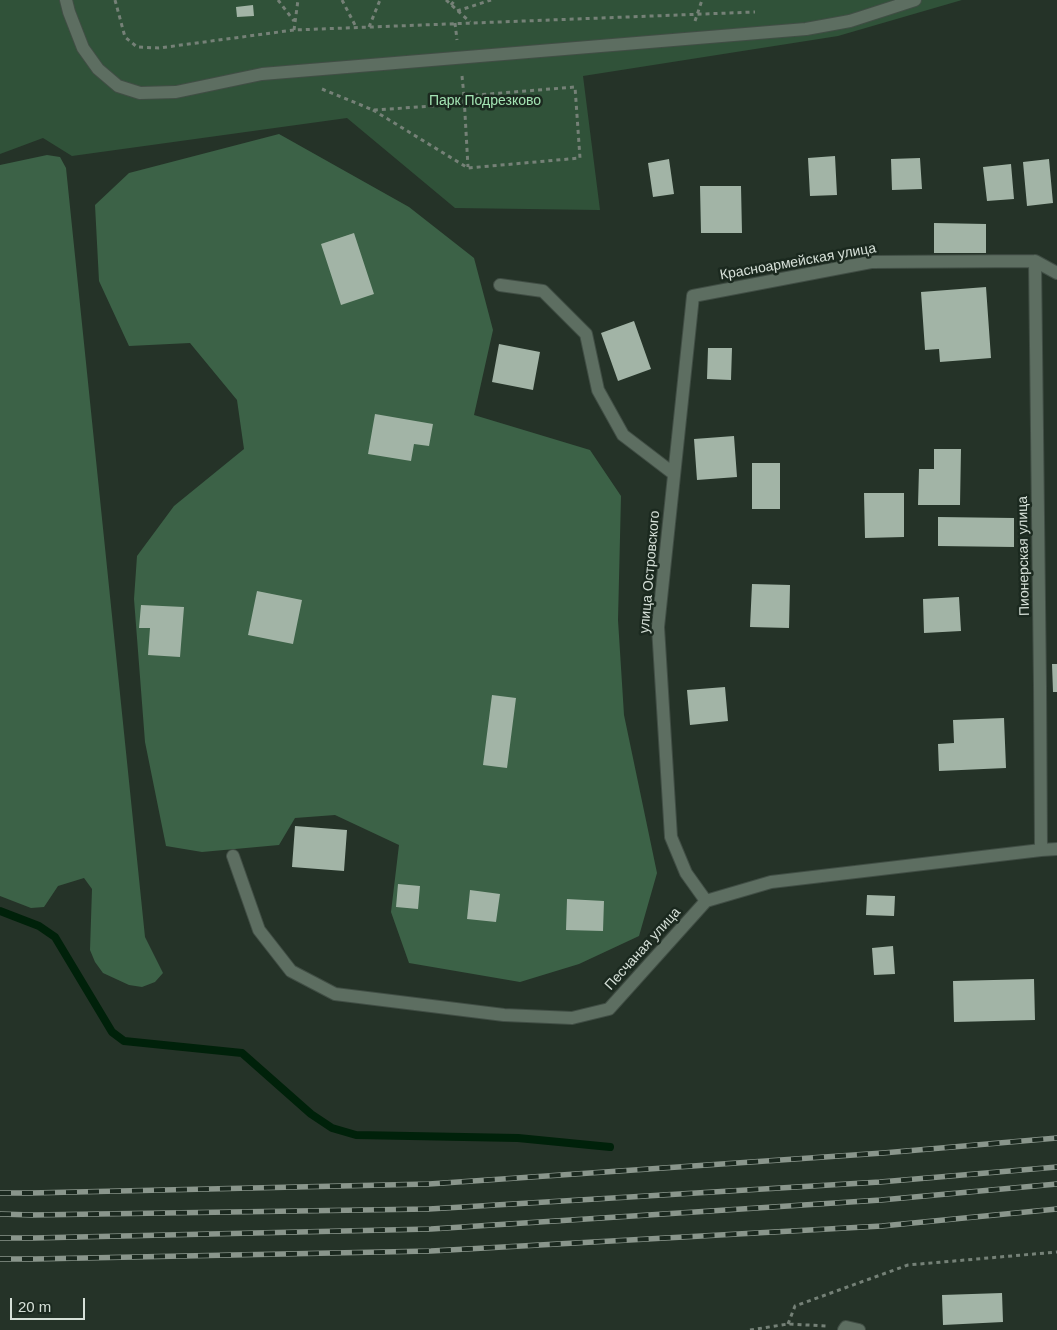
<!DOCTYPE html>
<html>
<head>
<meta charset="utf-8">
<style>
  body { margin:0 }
  #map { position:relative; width:1057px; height:1330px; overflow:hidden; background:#253328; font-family:Helvetica,sans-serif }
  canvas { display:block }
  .scale { position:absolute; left:10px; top:1298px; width:75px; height:22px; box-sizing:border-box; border:2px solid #d6e0d8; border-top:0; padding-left:6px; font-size:15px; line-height:18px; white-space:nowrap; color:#d6e0d8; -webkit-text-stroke:4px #1b291f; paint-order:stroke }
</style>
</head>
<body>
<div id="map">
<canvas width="1057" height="1330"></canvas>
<div class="scale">20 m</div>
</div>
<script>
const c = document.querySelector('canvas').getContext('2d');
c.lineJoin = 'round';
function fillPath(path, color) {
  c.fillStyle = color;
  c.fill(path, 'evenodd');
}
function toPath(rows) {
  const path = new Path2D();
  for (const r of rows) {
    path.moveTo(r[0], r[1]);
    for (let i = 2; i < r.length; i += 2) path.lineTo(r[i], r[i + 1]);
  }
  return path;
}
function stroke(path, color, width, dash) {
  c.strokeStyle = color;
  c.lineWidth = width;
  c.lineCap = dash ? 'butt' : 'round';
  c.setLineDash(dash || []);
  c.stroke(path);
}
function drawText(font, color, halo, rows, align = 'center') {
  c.font = font + ' Helvetica,sans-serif';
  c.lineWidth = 5;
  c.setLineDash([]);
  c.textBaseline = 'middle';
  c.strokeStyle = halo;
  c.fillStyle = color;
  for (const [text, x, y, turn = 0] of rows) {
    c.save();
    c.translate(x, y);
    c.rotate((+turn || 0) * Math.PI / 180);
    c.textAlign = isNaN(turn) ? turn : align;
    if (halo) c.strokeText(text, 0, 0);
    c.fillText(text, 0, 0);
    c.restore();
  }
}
fillPath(toPath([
  [0,0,962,0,838,36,583,76,600,210,455,208,347,118,72,156,43,138,0,154]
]), '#305239');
fillPath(toPath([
  [279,134,409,207,474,258,493,330,474,415,590,450,621,496,618,620,624,715,657,873,639,936,579,964,520,982,409,963,391,912,399,845,335,815,295,818,279,845,202,852,166,846,145,742,134,599,137,556,174,506,244,449,237,400,190,343,129,346,99,281,95,205,129,173],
  [47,155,60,157,66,168,145,937,163,973,155,982,142,987,129,985,103,973,95,962,90,950,92,889,84,878,58,886,44,907,31,908,0,896,0,165]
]), '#3c6247');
stroke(toPath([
  [0,911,39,926,55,937,112,1032,124,1041,242,1053,311,1114,332,1128,356,1135,518,1138,610,1147]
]), '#00210a', 8);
fillPath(toPath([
  [253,5,254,16,237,17,236,7],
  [835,156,837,195,810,196,808,158],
  [920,158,922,189,892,190,891,159],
  [669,159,674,194,653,197,648,163],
  [1049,159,1053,203,1027,206,1023,162],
  [1011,164,1014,199,987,201,983,167],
  [700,186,741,186,742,233,701,233],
  [934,223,986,224,986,253,934,253],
  [354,233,374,294,341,305,321,244],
  [986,287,991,358,940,362,939,349,925,350,921,292],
  [634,321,651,369,618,381,601,333],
  [499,344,540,352,533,390,492,382],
  [708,348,732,348,731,380,707,379],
  [375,414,433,424,429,446,414,444,411,461,368,454],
  [734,436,737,477,697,480,694,439],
  [934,449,961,449,960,505,918,505,919,469,934,469],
  [752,463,780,463,780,509,752,509],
  [864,493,904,493,904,537,865,538],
  [938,517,1014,518,1014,547,938,546],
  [752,584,790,585,789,628,750,627],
  [257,591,302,600,293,644,248,635],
  [959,597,961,631,924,633,923,599],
  [141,605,184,607,180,657,148,655,150,628,139,628],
  [1052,664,1057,664,1057,692,1053,692],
  [725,687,728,721,690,725,687,690],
  [492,695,516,698,507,768,483,765],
  [1004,718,1006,768,939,771,938,744,954,743,953,720],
  [295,826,347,830,344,871,292,867],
  [398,884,420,886,418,909,396,907],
  [470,890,500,894,496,922,467,919],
  [867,895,895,896,894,916,866,915],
  [567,899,604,901,603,931,566,930],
  [893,946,895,974,874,975,872,948],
  [1034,979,1035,1020,954,1022,953,981],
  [1002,1293,1003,1322,943,1325,942,1295]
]), '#a2b4a6');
const minor = toPath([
  [66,0,69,12,83,48,98,69,118,86,140,93,176,92,262,74,806,29,850,21,915,0],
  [1035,261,1040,686,1041,850],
  [500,285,543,291,586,334,598,390,623,435,674,474],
  [233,856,259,930,291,971,335,994,504,1015,572,1018,609,1009,706,901,771,882,1041,850,1057,849],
  [706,901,686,873,671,837,658,627,693,296,871,262,1035,261,1057,273],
  [844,1330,846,1327,859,1330]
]);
stroke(minor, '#414e45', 14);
stroke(toPath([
  [115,0,125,37,137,47,159,48,294,30,755,12],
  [278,0,294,21],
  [342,0,356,27],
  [446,0,470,22],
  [451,5,455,0],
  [457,11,491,0],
  [695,21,702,0],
  [455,23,457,40],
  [369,27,380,0],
  [294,30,298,0],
  [462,76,464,96,468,167],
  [322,89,373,110,465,104],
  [373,110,468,168,580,158,575,87,464,96],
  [788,1324,795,1306,908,1265,1057,1252],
  [750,1330,788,1324,827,1326]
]), '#758177', 3, [4, 4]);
stroke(minor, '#5d6e61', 12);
const rail = toPath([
  [0,1193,31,1193,429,1184,883,1153,1057,1138],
  [0,1214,32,1215,429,1209,880,1182,1057,1167],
  [0,1238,34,1238,431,1229,881,1200,1057,1184],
  [0,1259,35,1259,431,1251,882,1226,1057,1209]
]);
stroke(rail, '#8a968c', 5.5);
stroke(rail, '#1b291f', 4, [11]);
drawText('14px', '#a3e3b3', '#1b291f', [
  ["Парк Подрезково",485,101]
]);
drawText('14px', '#d6e0d8', '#1b291f', [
  ["Красноармейская улица",798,262,-10],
  ["Пионерская улица",1024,556,-91],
  ["улица Островского",650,572,-85],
  ["Песчаная улица",643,949,-48]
]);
</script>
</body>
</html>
